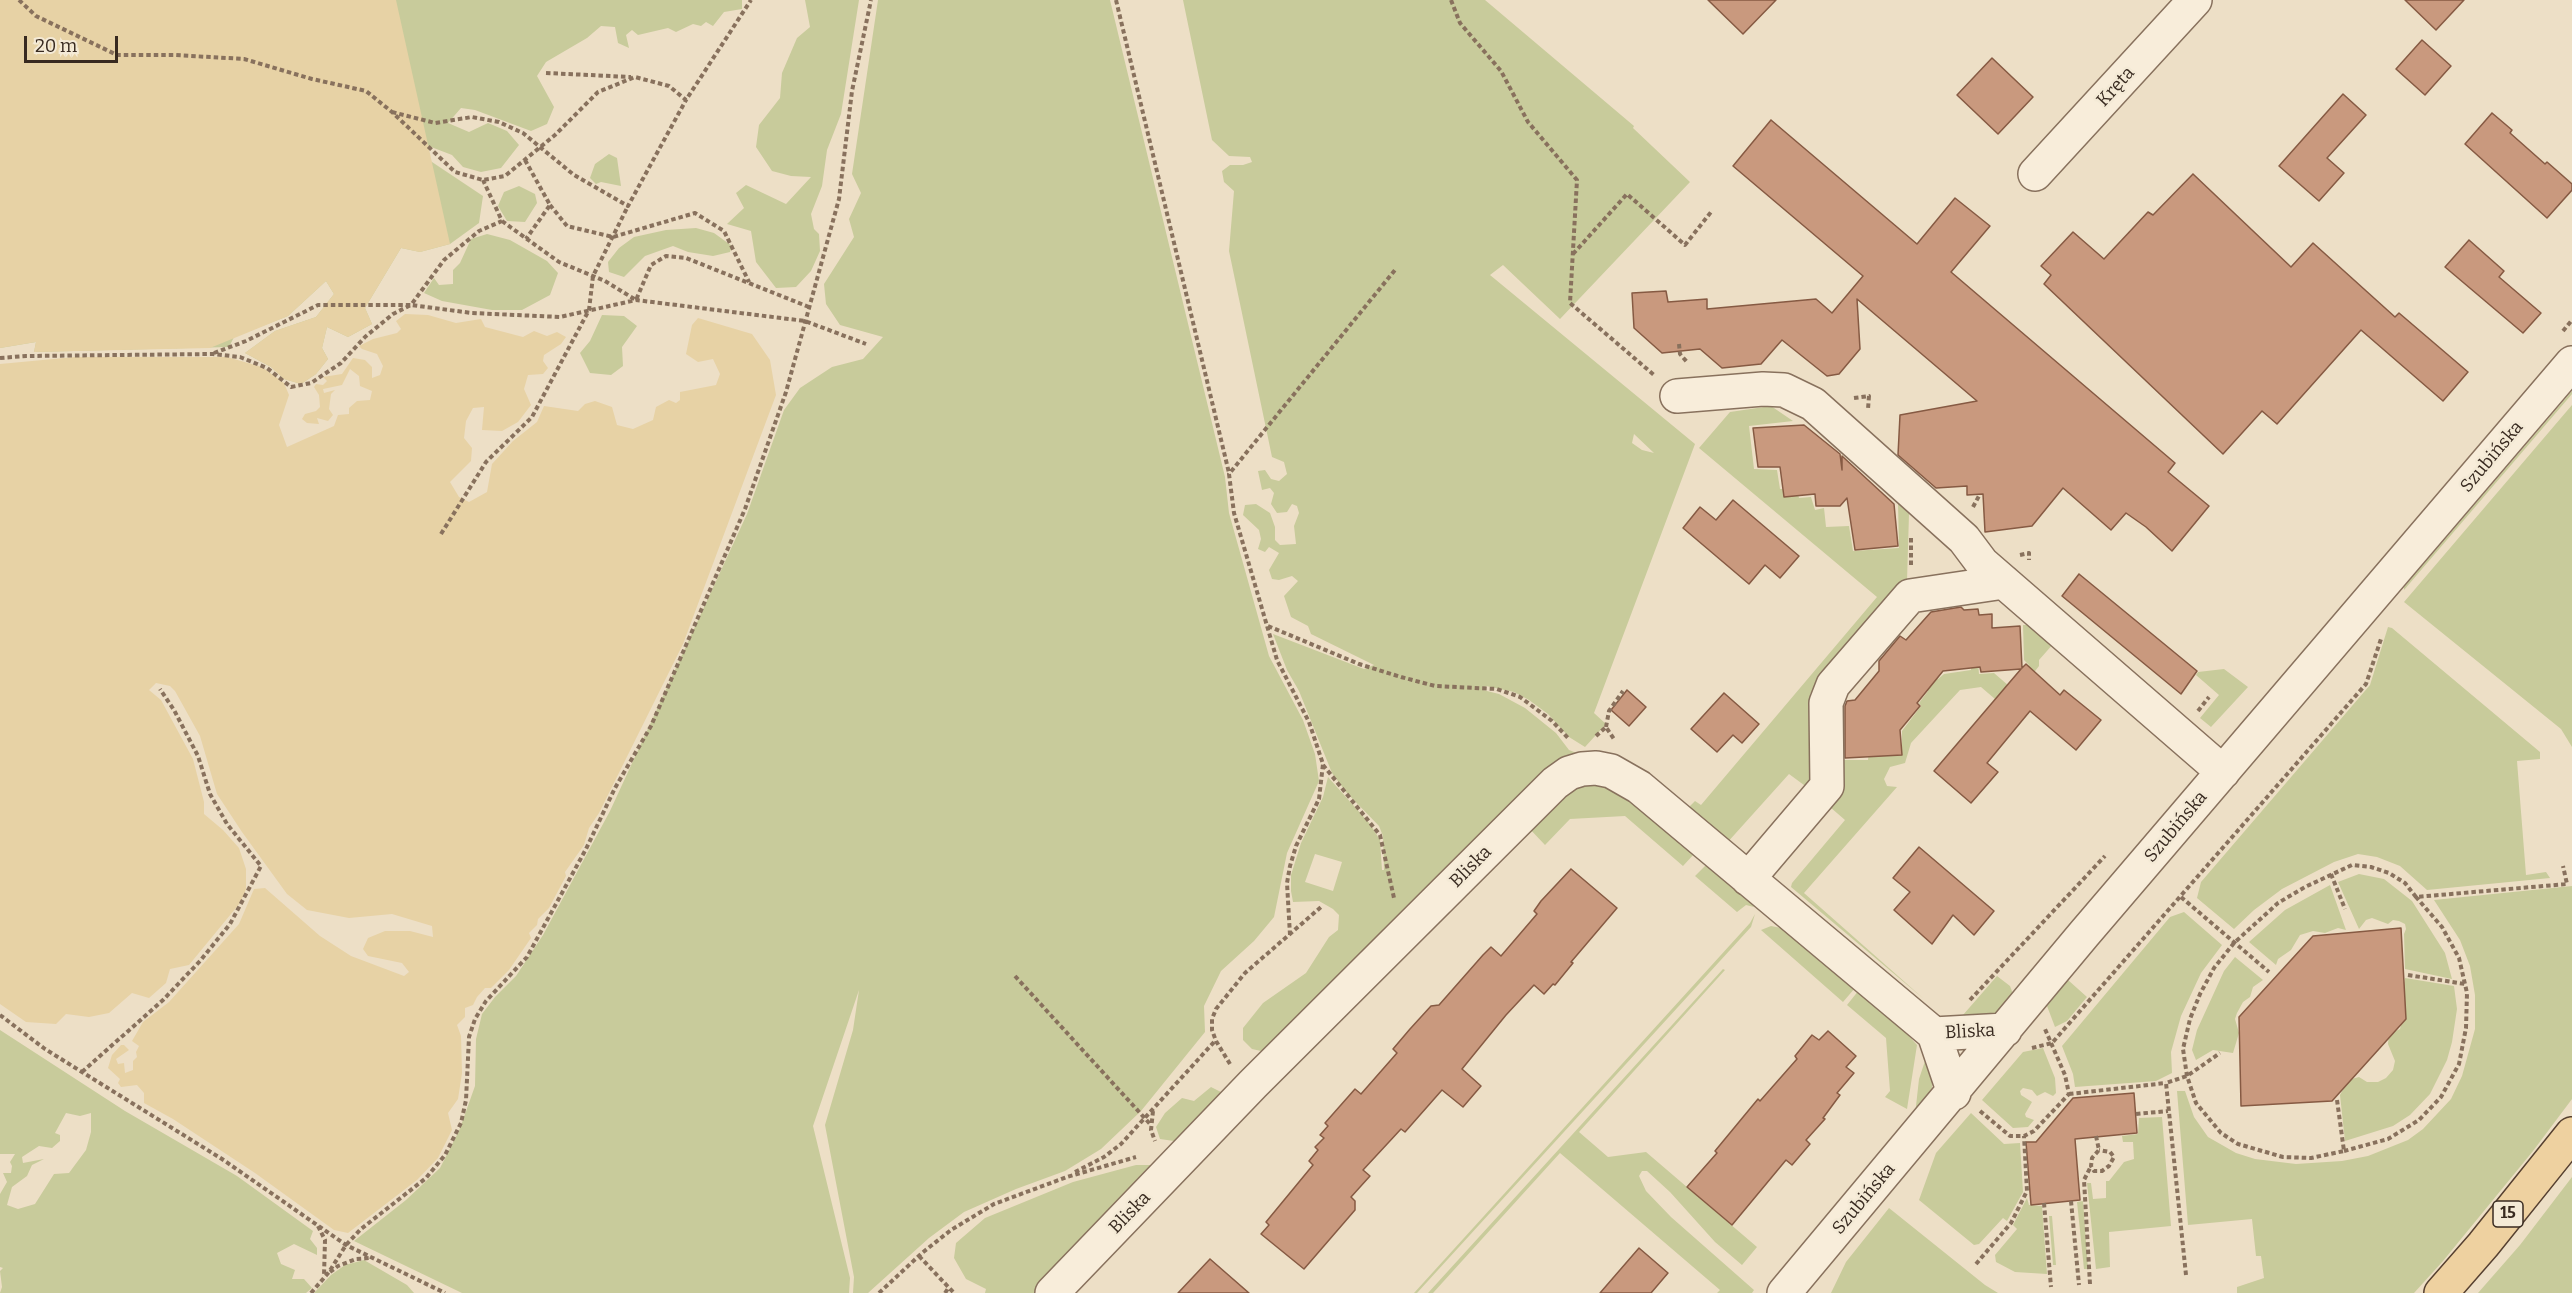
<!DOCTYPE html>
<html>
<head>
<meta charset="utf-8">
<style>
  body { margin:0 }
  #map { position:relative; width:2572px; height:1293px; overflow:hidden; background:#eddfc6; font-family:Bitter,serif }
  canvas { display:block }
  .scale { position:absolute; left:24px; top:36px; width:94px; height:27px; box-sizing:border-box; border:3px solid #382a20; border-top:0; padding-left:8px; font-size:18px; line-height:21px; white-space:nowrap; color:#382a20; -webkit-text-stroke:4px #f4ead6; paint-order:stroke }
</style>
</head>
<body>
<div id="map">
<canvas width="2572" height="1293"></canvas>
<div class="scale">20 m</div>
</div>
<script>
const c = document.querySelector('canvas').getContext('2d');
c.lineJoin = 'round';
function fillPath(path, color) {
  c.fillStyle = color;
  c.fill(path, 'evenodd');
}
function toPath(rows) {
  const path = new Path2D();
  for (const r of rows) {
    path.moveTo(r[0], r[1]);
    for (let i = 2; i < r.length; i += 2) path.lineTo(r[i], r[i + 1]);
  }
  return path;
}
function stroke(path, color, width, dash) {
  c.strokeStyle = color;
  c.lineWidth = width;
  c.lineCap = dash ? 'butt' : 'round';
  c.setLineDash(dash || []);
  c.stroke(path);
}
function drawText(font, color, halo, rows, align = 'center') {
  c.font = font + ' Bitter,serif';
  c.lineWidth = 5;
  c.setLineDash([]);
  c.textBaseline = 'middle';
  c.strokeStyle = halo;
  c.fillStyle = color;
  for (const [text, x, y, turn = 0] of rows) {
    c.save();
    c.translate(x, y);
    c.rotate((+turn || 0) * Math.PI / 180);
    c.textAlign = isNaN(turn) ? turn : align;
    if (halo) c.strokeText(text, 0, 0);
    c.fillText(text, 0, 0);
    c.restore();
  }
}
fillPath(toPath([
  [0,0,742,0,742,9,724,12,713,26,706,22,701,26,693,24,676,32,668,28,638,35,632,30,626,35,629,48,618,43,615,27,601,26,587,38,546,62,537,76,554,107,547,124,531,131,475,110,461,108,448,123,469,132,488,123,507,131,519,145,501,168,481,172,463,167,452,155,426,145,423,156,483,196,479,223,450,244,420,252,401,248,365,308,372,324,348,337,327,327,322,348,328,359,316,374,301,384,284,379,271,367,245,353,275,331,316,317,334,294,326,281,288,316,234,337,229,347,34,352,36,342,0,348],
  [805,0,859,0,841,114,827,150,822,186,811,214,814,229,819,234,820,251,811,271,796,287,776,288,756,262,751,231,727,224,744,208,736,193,746,185,786,204,811,177,791,176,772,171,756,147,759,125,780,98,782,73,797,38,810,27],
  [878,0,1110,0,1225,477,1229,513,1269,656,1303,720,1315,754,1319,781,1287,853,1274,917,1254,941,1221,971,1204,1006,1205,1032,1141,1111,1101,1149,1065,1171,1016,1189,964,1212,929,1238,868,1293,853,1293,854,1277,825,1125,853,1030,859,990,813,1126,850,1278,849,1293,462,1293,354,1241,406,1200,440,1168,459,1131,475,1086,476,1039,482,1014,495,997,516,976,543,935,610,811,747,514,784,410,800,388,832,367,863,359,883,337,840,325,826,304,824,284,854,237,849,219,861,193,852,174],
  [1183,0,1485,0,1634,126,1633,128,1690,182,1560,319,1503,265,1490,275,1695,444,1594,713,1606,724,1585,747,1569,737,1548,714,1529,700,1514,692,1486,686,1483,690,1499,694,1525,708,1556,733,1569,750,1579,754,1270,1053,1252,1049,1243,1040,1243,1028,1263,1003,1306,973,1329,937,1338,930,1339,915,1333,909,1319,901,1293,902,1291,891,1291,875,1301,843,1323,797,1328,777,1370,824,1380,840,1382,870,1384,870,1383,836,1379,826,1346,792,1332,773,1299,691,1287,670,1273,634,1364,669,1374,665,1311,634,1308,626,1291,617,1284,596,1298,581,1292,576,1279,580,1272,579,1269,570,1279,553,1269,547,1265,552,1258,549,1261,539,1259,530,1243,515,1245,505,1256,504,1270,513,1275,527,1275,540,1280,545,1296,544,1294,526,1299,513,1297,506,1292,504,1287,512,1277,513,1271,504,1274,493,1270,488,1262,490,1258,471,1265,470,1271,479,1279,481,1287,474,1284,462,1272,457,1229,251,1234,191,1224,182,1222,171,1230,165,1243,165,1252,162,1250,157,1229,156,1212,140],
  [1634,434,1654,453,1642,450,1632,443],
  [1315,854,1342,862,1333,891,1305,882],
  [609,154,617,158,621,186,601,182,596,184,590,178,595,164],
  [519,186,535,194,537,203,525,222,507,221,498,206,504,192],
  [696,228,714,233,732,246,730,252,713,256,688,252,673,246,645,256,624,277,609,272,608,262,619,248,634,237,666,230],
  [487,234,510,240,547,261,558,273,550,295,522,310,492,310,442,301,424,293,434,278,439,285,453,284,453,270,460,263,471,239],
  [602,315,624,316,637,326,622,347,623,366,611,375,590,373,580,353,590,341],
  [2572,391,2572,394,2404,590,2404,587],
  [2572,405,2572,747,2561,729,2404,602],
  [1771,406,1793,421,1749,426,1754,469,1777,470,1780,489,1797,489,1799,498,1811,497,1815,510,1824,508,1826,527,1849,526,1853,551,1899,548,1898,503,1909,514,1907,581,1810,694,1815,781,1808,788,1789,774,1726,844,1688,811,1689,807,1695,801,1701,805,1877,597,1699,448,1730,412],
  [2023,625,2031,625,2054,643,2039,660,2039,666,2032,675,1995,699,1981,687,1960,690,1911,743,1905,763,1890,767,1884,779,1887,786,1897,787,1804,893,1924,999,1791,887,1792,883,1845,820,1830,807,1840,796,1833,715,1841,760,1868,760,1869,750,1902,746,1902,731,1921,706,1919,703,1928,691,1926,688,1936,678,1938,679,1944,674,1971,670,1970,663,1978,663,1979,674,1994,673,2009,686,2029,665,2024,660],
  [2388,627,2392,628,2540,752,2540,759,2517,761,2526,875,2546,872,2550,878,2427,890,2400,866,2377,857,2358,854,2334,862,2282,889,2254,910,2234,929,2197,898,2201,882,2370,685],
  [2224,669,2248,687,2211,727,2200,718,2219,695,2196,675,2198,672],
  [1606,780,1694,854,1683,866,1625,816,1570,819,1545,845,1527,826,1566,788],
  [1711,865,1749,898,1754,907,1746,905,1737,912,1695,876,1705,866],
  [2359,874,2384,879,2412,901,2445,953,2452,979,2405,969,2404,934,2406,929,2405,924,2399,921,2393,920,2388,924,2372,918,2366,920,2359,929,2338,882],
  [2330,885,2346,930,2338,928,2325,933,2313,931,2300,935,2291,950,2278,959,2276,965,2249,942,2285,910],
  [2572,886,2572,1099,2533,1151,2443,1261,2414,1293,2237,1293,2237,1287,2264,1278,2261,1256,2256,1256,2252,1219,2188,1225,2177,1091,2185,1091,2194,1117,2208,1137,2236,1153,2255,1159,2296,1164,2342,1161,2368,1156,2408,1140,2423,1129,2451,1099,2462,1076,2475,1029,2475,995,2470,966,2460,940,2434,900],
  [2184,912,2222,945,2201,973,2181,1016,2171,1052,2172,1073,2156,1081,2075,1087,2073,1074,2062,1046,2170,917],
  [1755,914,1751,927,1417,1293,1414,1293,1750,923],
  [1771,926,1786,929,1855,988,1843,1002,1761,930],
  [2235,957,2263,980,2253,987,2250,997,2243,1002,2237,1013,2235,1019,2239,1033,2233,1053,2213,1050,2196,1060,2192,1050,2197,1030,2224,971],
  [1723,969,1725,970,1579,1132,1608,1157,1646,1152,1757,1247,1742,1265,1715,1242,1670,1192,1647,1171,1642,1171,1639,1176,1646,1191,1671,1217,1754,1290,1752,1293,1717,1293,1720,1290,1560,1153,1433,1293,1428,1293],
  [1997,976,2010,986,2013,994,1998,1013,1989,1019,1956,1023],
  [2405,978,2454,986,2457,1009,2452,1042,2447,1060,2430,1094,2410,1115,2393,1126,2345,1141,2340,1095,2348,1080,2359,1077,2367,1082,2378,1082,2386,1078,2393,1070,2395,1061,2388,1044,2389,1034,2400,1029,2403,1017,2402,1001],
  [2068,980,2087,997,2067,1021,2055,1027,2047,1006],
  [1859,990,1899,1025,1917,1045,1907,1109,1885,1097,1890,1091,1886,1038,1847,1005],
  [0,1030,125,1111,237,1176,313,1231,310,1239,317,1248,317,1255,294,1244,277,1253,281,1264,295,1270,292,1279,304,1279,312,1288,306,1293,0,1293,2,1287,0,1271,3,1268,0,1267,0,1194,7,1182,3,1173,11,1173,12,1166,10,1162,15,1154,0,1154],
  [91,1113,91,1132,86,1150,69,1173,54,1174,35,1204,18,1209,7,1205,12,1187,27,1176,32,1165,44,1159,23,1163,22,1157,39,1146,52,1148,60,1141,60,1135,55,1133,66,1113,80,1116],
  [2043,1048,2055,1078,2056,1093,2053,1096,2045,1092,2037,1096,2032,1090,2023,1088,2020,1091,2021,1095,2032,1102,2025,1114,2026,1117,2034,1120,2028,1127,2013,1128,1982,1100,2023,1052],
  [1925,1061,1932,1078,1932,1088,1915,1115,1919,1079],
  [1211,1087,1221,1092,1221,1104,1191,1135,1174,1141,1160,1139,1156,1127,1165,1113,1182,1098,1194,1101],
  [1971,1113,2004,1144,2020,1143,2023,1192,2007,1221,2003,1218,1979,1244,1974,1245,1919,1200,1936,1153],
  [2162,1117,2171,1226,2109,1232,2110,1267,2096,1269,2087,1183,2091,1183,2093,1199,2106,1198,2106,1181,2109,1181,2124,1162,2134,1159,2133,1142,2123,1142,2122,1136,2138,1134,2139,1118],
  [1136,1165,1150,1165,1153,1169,1036,1293,985,1293,986,1289,966,1279,954,1258,956,1243,985,1218,1073,1182],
  [2572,1177,2572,1293,2478,1293,2520,1245],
  [2027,1198,2029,1205,2042,1206,2047,1274,2015,1272,1996,1262,1995,1255,2017,1229,2013,1225],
  [2083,1201,2088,1269,2084,1269,2077,1202],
  [1889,1208,1985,1285,1998,1293,1831,1293,1846,1262],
  [2049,1216,2052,1216,2056,1265,2053,1265],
  [364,1260,407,1285,414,1293,314,1293,331,1275,345,1265]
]), '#c8cb9b');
fillPath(toPath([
  [0,0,396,0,450,244,420,252,401,248,365,308,372,324,348,337,327,327,322,348,328,359,316,374,301,384,284,379,271,367,245,353,275,331,316,317,334,294,326,281,288,316,210,348,34,352,36,342,0,348],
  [405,314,428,315,456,323,481,319,485,327,523,337,534,331,547,336,557,332,566,337,561,344,544,355,543,361,548,368,543,374,528,375,524,389,531,405,518,422,502,431,482,430,484,407,473,408,466,421,464,438,472,448,471,461,450,482,459,497,469,502,487,492,492,464,513,441,537,422,544,406,578,411,585,404,595,401,612,407,617,425,633,429,653,420,656,407,669,400,676,403,680,400,680,392,716,385,720,374,713,359,698,362,686,354,692,325,698,318,752,334,770,360,776,395,683,644,599,813,589,828,584,845,565,872,566,876,549,908,538,919,537,925,529,933,531,938,509,970,491,988,485,988,477,997,473,1005,465,1008,465,1017,457,1025,461,1036,462,1073,458,1099,448,1113,452,1130,438,1158,417,1180,348,1233,334,1230,255,1173,173,1119,144,1103,144,1093,137,1085,121,1087,118,1083,120,1079,108,1068,112,1055,121,1045,124,1045,129,1050,116,1059,118,1064,124,1063,125,1073,133,1070,133,1061,137,1057,136,1052,139,1046,132,1041,143,1022,169,1002,239,924,254,889,265,888,320,936,351,956,404,976,409,972,402,963,368,956,363,949,368,938,385,931,410,931,433,937,432,926,392,914,349,918,307,910,287,894,242,832,217,794,200,736,175,691,170,686,156,683,149,690,161,700,193,759,204,802,204,814,223,830,239,848,246,869,246,889,240,903,189,965,170,969,166,983,149,998,132,993,109,1013,89,1017,66,1014,56,1024,26,1022,0,1004,0,364,75,357,227,357,262,367,284,383,289,395,279,425,287,447,334,426,338,415,349,414,349,408,357,401,370,400,372,391,360,386,359,376,350,369,342,385,323,389,324,393,335,390,331,394,329,409,333,415,328,421,317,418,319,424,307,423,302,419,305,414,316,411,320,407,319,395,314,387,316,384,323,385,327,381,323,377,342,374,353,358,365,360,372,367,372,378,380,375,383,366,377,354,362,349,359,346,373,339,397,333,401,329,396,321]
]), '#e7d2a5');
const building = toPath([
  [1708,0,1776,0,1743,34,1708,0],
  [2405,0,2464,0,2436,30,2405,0],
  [2422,40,2451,66,2425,95,2396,69,2422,40],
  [1992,58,2033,97,1998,134,1957,95,1992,58],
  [2343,94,2366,115,2327,158,2344,173,2319,201,2279,166,2343,94],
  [2492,113,2512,130,2510,133,2545,164,2547,162,2572,184,2572,190,2547,218,2465,144,2492,113],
  [1771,120,1917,244,1955,198,1990,226,1951,272,2175,463,2168,472,2209,506,2172,551,2146,527,2126,513,2111,530,2063,488,2032,526,1985,532,1983,494,1967,495,1967,486,1936,488,1898,455,1900,415,1977,401,1857,299,1860,349,1839,374,1827,376,1782,340,1761,364,1722,368,1700,349,1662,353,1634,328,1632,293,1666,291,1668,302,1707,299,1707,309,1816,299,1832,313,1863,276,1733,166,1771,120],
  [2193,174,2291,267,2313,243,2395,317,2399,313,2468,372,2443,401,2361,330,2277,424,2262,411,2223,454,2044,284,2051,275,2041,266,2073,232,2104,259,2148,212,2153,215,2193,174],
  [2469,240,2504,271,2499,277,2541,313,2523,333,2445,267,2469,240],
  [1804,425,1840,454,1842,470,1842,456,1894,504,1898,546,1855,550,1847,498,1840,506,1816,506,1815,494,1784,497,1780,467,1758,467,1753,428,1804,425],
  [1733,500,1799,556,1780,578,1765,565,1749,584,1683,528,1700,507,1716,520,1733,500],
  [2079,574,2197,671,2181,694,2062,596,2079,574],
  [1961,607,1964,610,1978,609,1979,615,1992,614,1992,628,2020,626,2022,668,2026,664,2060,695,2064,690,2101,720,2076,750,2030,711,1987,763,1998,772,1971,803,1934,771,2021,669,1981,672,1980,667,1943,671,1917,703,1920,706,1900,730,1902,755,1845,758,1845,706,1847,701,1855,700,1879,671,1879,661,1900,636,1906,640,1931,612,1961,607],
  [1627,690,1646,707,1629,726,1611,710,1627,690],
  [1724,693,1759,724,1742,743,1733,735,1717,752,1691,729,1724,693],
  [1919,847,1994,911,1974,935,1953,915,1932,944,1894,910,1910,892,1893,878,1919,847],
  [1571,869,1617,908,1571,962,1573,963,1555,985,1553,984,1544,994,1534,985,1506,1015,1462,1069,1481,1086,1463,1107,1442,1090,1405,1132,1401,1129,1363,1170,1370,1176,1351,1197,1355,1201,1355,1210,1304,1269,1261,1234,1269,1225,1266,1222,1313,1165,1309,1161,1318,1150,1315,1147,1324,1138,1320,1135,1328,1126,1325,1123,1355,1089,1361,1094,1397,1053,1393,1049,1410,1029,1431,1006,1439,1005,1483,955,1491,947,1501,956,1537,914,1534,911,1541,901,1571,869],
  [2401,928,2406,1019,2332,1101,2241,1106,2239,1017,2313,936,2401,928],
  [1828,1031,1856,1056,1846,1067,1854,1073,1837,1093,1840,1095,1823,1118,1825,1119,1806,1140,1810,1144,1792,1165,1786,1160,1732,1225,1687,1187,1717,1153,1715,1151,1758,1099,1760,1101,1797,1059,1795,1056,1812,1035,1819,1040,1828,1031],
  [2134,1093,2137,1133,2075,1139,2080,1200,2031,1205,2026,1142,2036,1142,2073,1098,2134,1093],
  [1639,1248,1668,1273,1651,1293,1600,1293,1639,1248],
  [1210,1259,1249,1293,1178,1293,1210,1259]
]);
fillPath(building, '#c9997e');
stroke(building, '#865a43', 1.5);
const minor = toPath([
  [2035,174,2195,0],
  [1677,396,1763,389,1784,390,1813,404,1964,539,1982,563,2223,772],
  [1748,879,1827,786,1826,703,1833,685,1910,596,2004,582],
  [1934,1034,2005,1030],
  [1052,1293,1253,1084,1555,783,1569,773,1582,769,1596,768,1611,771,1639,787,1934,1034,1954,1093],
  [1784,1293,2084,934,2572,363]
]);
const major = toPath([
  [2441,1293,2483,1245,2572,1134]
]);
stroke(minor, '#88715d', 36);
stroke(major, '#564030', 36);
stroke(toPath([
  [19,0,36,16,117,55,175,55,244,59,312,79,366,91,392,112,455,172,483,180,505,176,555,135,598,92,635,77,669,86,686,100,751,0],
  [1116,0,1229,473],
  [1451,0,1460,23,1501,71,1528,122,1577,180,1570,303,1654,375],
  [546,73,631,77],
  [392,112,435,123,472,117,499,122,523,133,574,175,628,206,686,100],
  [525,160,550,205,526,239],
  [550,205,567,226,613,237,695,213,724,231,749,282],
  [502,221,559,262,605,281,636,300,651,265,666,256,686,258,809,307],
  [1573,254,1627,194,1685,245,1711,212],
  [2563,331,2572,320],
  [1679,344,1680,354,1687,362],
  [214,353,246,341,318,305,411,305,444,260,479,231,502,221,483,180],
  [0,358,26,356,213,354,240,357,267,368,291,387,311,383,341,363,365,337,393,314,411,305,472,313,560,317,636,300,805,321,866,344],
  [1854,398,1869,396,1868,409],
  [1973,507,1980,494],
  [441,534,486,462,532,417,589,310,593,276,628,206],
  [2020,555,2029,553,2029,560],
  [1911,565,1911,537],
  [1268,626,1359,664,1401,677,1435,686,1497,689,1520,697,1552,721,1569,739],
  [2198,711,2209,697],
  [1606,727,1609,711,1623,691],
  [1596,736,1606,727,1614,739],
  [1323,765,1380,835,1394,898],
  [2331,874,2345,909],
  [2181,897,2269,972],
  [1290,935,1287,883,1290,866,1296,846,1319,799,1323,764,1309,722,1277,660,1234,513,1229,474,1395,270],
  [2408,975,2465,984],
  [1015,976,1151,1125],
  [1970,1000,2105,856],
  [0,1015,45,1049,222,1159,346,1245,445,1293],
  [2032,1048,2052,1043,2366,684,2381,639],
  [1230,1064,1216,1041,1212,1030,1212,1019,1216,1009,1245,973,1321,907],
  [82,1072,163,1000,200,961,230,924,261,866,227,824,210,794,198,756,174,710,160,689],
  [2069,1094,2166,1083],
  [2337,1100,2344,1151,2311,1158,2283,1157,2238,1144,2221,1133,2196,1103,2187,1076,2183,1049,2190,1019,2200,994,2214,968,2234,943,2278,903,2305,887,2352,865,2371,867,2389,873,2405,883,2416,897,2567,884,2563,866],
  [1153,1111,1151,1130,1155,1141],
  [1980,1111,2010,1136,2024,1136,2034,1131,2069,1094,2065,1075,2045,1029],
  [2136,1114,2168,1111],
  [2096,1136,2099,1150,2092,1158,2091,1166,2094,1171,2102,1171,2109,1166,2114,1157,2110,1152,2099,1150],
  [2344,1151,2388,1139,2419,1120,2441,1097,2459,1064,2466,1028,2467,993,2459,958,2442,927,2416,897],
  [1075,1172,1104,1157,1121,1144,1215,1041],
  [2071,1201,2079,1285],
  [2044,1203,2051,1287],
  [318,1226,325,1240,324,1276],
  [919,1256,954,1293],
  [1976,1264,2011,1223,2027,1191,2024,1136],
  [330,1272,338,1266,356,1259,370,1258],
  [2186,1275,2166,1083,2187,1076,2220,1053],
  [2090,1284,2084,1180,2091,1166],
  [311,1293,329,1272,346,1245,361,1229,426,1178,445,1155,461,1123,466,1100,469,1037,475,1019,486,1001,527,957,586,849,615,788,651,726,745,509,786,392,839,199,852,91,871,0],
  [879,1293,922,1253,951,1230,994,1204,1067,1177,1136,1157],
  [945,1293,949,1287]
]), '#88715d', 4, [4.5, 3]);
stroke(minor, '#f8edda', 33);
stroke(major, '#eed1a0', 33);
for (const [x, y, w] of [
  [2508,1214,30]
]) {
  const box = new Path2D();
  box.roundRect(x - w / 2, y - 13, w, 26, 4.5);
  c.fillStyle = '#f4ead6';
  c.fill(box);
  stroke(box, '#382a20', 1.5);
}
drawText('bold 16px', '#382a20', null, [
  ["15",2508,1214]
]);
drawText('18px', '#382a20', '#f4ead6', [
  ["Kręta",2116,87,-48],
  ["Szubińska",2492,457,-50],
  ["Szubińska",2176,827,-50],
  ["Bliska",1471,867,-45],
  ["Bliska",1970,1032,-3],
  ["Szubińska",1864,1199,-50],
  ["Bliska",1130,1213,-46]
]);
</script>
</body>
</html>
